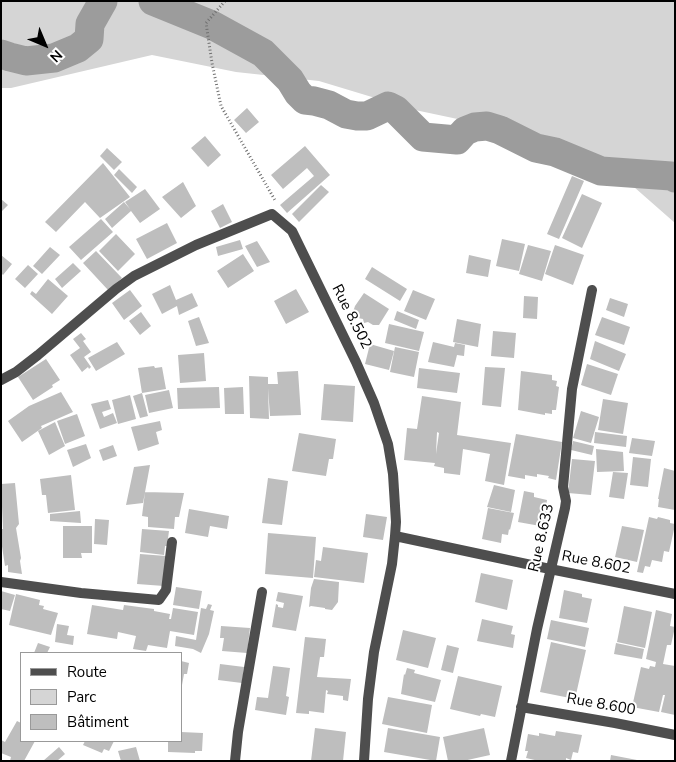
<!DOCTYPE html>
<html>
<head>
<meta charset="utf-8">
<style>
  body { margin:0 }
  #map { position:relative; width:676px; height:762px; overflow:hidden; background:#fff; font-family:"Nunito Sans",sans-serif }
  canvas { display:block }
  .frame { position:absolute; inset:0; border:2px solid #000; pointer-events:none }
  .legend { position:absolute; left:20px; top:652px; width:162px; height:90px; box-sizing:border-box; background:#fff; border:1px solid #999; margin:0; padding:6px 9px; list-style:none; font-size:15px; color:#000 }
  .legend li { display:flex; align-items:center; gap:10px; height:25px }
  .legend b { width:25px; border:1px solid #999 }
  .north { position:absolute; left:20px; top:20px; width:50px; height:50px; -webkit-text-stroke:4px #fff; paint-order:stroke; rotate:135deg; font-size:14px; font-weight:700; line-height:20px; text-align:center; color:#000 }
  .north::after { content:''; display:block; margin:auto; width:18px; height:22px; background:#000; clip-path:polygon(50% 0,100% 100%,50% 72%,0 100%) }
</style>
</head>
<body>
<div id="map">
<canvas width="676" height="762"></canvas>
<div class="frame"></div>
<ul class="legend">
<li><b style="height:6px;background:#4e4e4e"></b>Route</li>
<li><b style="height:14px;background:#d5d5d5"></b>Parc</li>
<li><b style="height:14px;background:#bebebe"></b>Bâtiment</li>
</ul>
<div class="north">N</div>
</div>
<script>
const c = document.querySelector('canvas').getContext('2d');
c.lineJoin = 'round';
function fillPath(path, color) {
  c.fillStyle = color;
  c.fill(path, 'evenodd');
}
function toPath(rows) {
  const path = new Path2D();
  for (const r of rows) {
    path.moveTo(r[0], r[1]);
    for (let i = 2; i < r.length; i += 2) path.lineTo(r[i], r[i + 1]);
  }
  return path;
}
function stroke(path, color, width, dash) {
  c.strokeStyle = color;
  c.lineWidth = width;
  c.lineCap = dash ? 'butt' : 'round';
  c.setLineDash(dash || []);
  c.stroke(path);
}
function drawText(font, color, halo, rows, align = 'center') {
  c.font = font + ' "Nunito Sans",sans-serif';
  c.lineWidth = 4;
  c.setLineDash([]);
  c.textBaseline = 'middle';
  c.strokeStyle = halo;
  c.fillStyle = color;
  for (const [text, x, y, turn = 0] of rows) {
    c.save();
    c.translate(x, y);
    c.rotate((+turn || 0) * Math.PI / 180);
    c.textAlign = isNaN(turn) ? turn : align;
    if (halo) c.strokeText(text, 0, 0);
    c.fillText(text, 0, 0);
    c.restore();
  }
}
fillPath(toPath([
  [1,1,675,1,675,223,634,187,538,136,415,110,319,81,236,72,152,55,11,88,1,88]
]), '#d5d5d5');
stroke(toPath([
  [153,1,212,25,263,53,290,80,298,93,305,100,314,101,329,105,346,114,357,116,367,116,388,106,396,110,423,137,457,140,465,131,475,127,487,126,500,130,536,148,555,152,601,171,671,176,675,178],
  [1,54,10,57,26,61,54,58,78,48,89,39,90,24,103,1]
]), '#9c9c9c', 29);
fillPath(toPath([
  [247,108,259,122,246,133,234,120],
  [205,136,221,155,208,167,191,148],
  [305,146,330,175,287,213,280,205,314,176,307,168,283,189,271,175],
  [107,148,122,162,114,170,100,156],
  [103,163,130,197,100,218,85,202,56,232,45,222],
  [119,169,137,187,132,193,114,175],
  [572,176,584,181,559,239,547,234],
  [183,182,196,206,181,218,162,197],
  [321,185,329,192,299,222,292,214],
  [145,189,160,209,140,223,131,211,112,228,105,219,124,202,130,209,125,202],
  [582,194,602,203,582,248,562,238],
  [1,199,8,205,1,212],
  [223,204,232,222,220,228,211,211],
  [101,219,113,232,81,260,69,247],
  [167,223,177,243,147,259,136,239],
  [116,234,135,254,118,271,99,251],
  [502,239,525,244,519,271,496,266],
  [240,240,243,249,218,256,216,247],
  [257,241,270,262,257,267,245,246],
  [528,245,551,251,542,281,519,274],
  [555,245,584,255,573,285,545,274],
  [50,247,60,255,42,274,33,266],
  [96,251,122,278,108,290,83,263],
  [243,254,254,271,228,288,217,271],
  [1,255,12,264,3,275,1,273],
  [469,255,491,260,488,277,466,273],
  [73,263,81,271,62,288,55,279],
  [28,265,38,274,25,288,15,279],
  [372,267,407,289,400,301,365,279],
  [48,279,68,296,52,314,30,294,32,291,36,294],
  [170,285,176,300,192,293,198,306,179,315,177,306,162,314,152,294],
  [296,289,309,312,286,324,274,301],
  [130,290,142,306,124,320,112,303],
  [413,290,435,299,426,320,404,311],
  [364,293,389,309,379,325,373,325,368,322,364,323,363,319,358,318,353,312,355,306],
  [524,296,538,297,537,319,523,318],
  [610,298,628,304,624,317,606,310],
  [397,311,419,320,416,329,394,320],
  [141,312,151,326,140,335,129,321],
  [199,317,209,343,196,346,188,321],
  [602,317,630,327,624,345,595,335],
  [457,319,481,324,478,347,453,342],
  [389,324,424,332,419,351,385,343],
  [493,331,516,333,514,358,491,356],
  [81,333,86,339,83,341,91,352,84,357,91,367,89,369,88,367,82,372,70,355,80,348,73,339],
  [595,341,626,354,619,371,590,359],
  [117,342,125,354,96,371,88,358],
  [433,342,454,347,455,343,465,345,464,356,457,355,454,367,428,362],
  [370,344,394,351,389,370,365,364],
  [395,347,419,352,414,377,390,372],
  [204,353,206,381,180,383,178,355],
  [46,359,60,380,52,385,53,387,33,400,18,377],
  [587,364,618,374,611,395,581,385],
  [154,366,155,368,162,367,166,389,142,393,138,368],
  [485,367,505,368,501,407,482,405],
  [419,368,460,373,457,393,417,388],
  [298,371,301,415,270,416,268,388,269,419,250,418,249,376,268,377,268,384,278,384,277,372],
  [521,371,552,375,552,380,557,381,556,386,559,387,556,410,552,410,552,414,545,413,545,415,518,410],
  [324,384,355,386,353,422,321,420],
  [219,387,220,408,178,409,177,388],
  [243,387,244,414,225,414,224,388],
  [169,390,173,408,149,413,145,395],
  [61,392,73,412,41,426,42,428,22,442,8,421,29,406],
  [142,393,148,416,140,418,133,396],
  [130,395,136,419,118,424,112,400],
  [422,396,461,402,457,435,511,443,504,485,485,481,490,454,463,449,460,475,444,473,444,468,434,466,435,463,404,460,407,428,417,429],
  [437,432,439,433,436,454],
  [603,399,628,403,623,434,598,430],
  [108,400,111,409,102,412,104,417,113,413,117,423,100,429,91,404],
  [581,411,599,417,591,443,573,438],
  [77,414,85,436,65,444,57,421],
  [160,421,162,430,156,432,159,444,138,451,131,427],
  [55,422,65,446,49,455,38,431],
  [595,432,627,436,626,447,594,443],
  [299,433,336,439,333,459,329,459,326,476,292,471],
  [516,434,562,442,556,480,548,478,549,476,537,474,537,477,525,475,525,479,508,476],
  [632,438,655,441,652,456,629,453],
  [573,441,594,446,592,455,571,450],
  [86,444,91,458,73,467,67,450],
  [113,445,117,456,103,461,99,450],
  [596,449,623,452,624,471,597,472],
  [633,457,651,459,648,487,630,485],
  [572,459,595,461,591,495,568,493],
  [150,465,143,503,126,505,134,467],
  [664,468,675,471,675,510,658,507,659,499,658,499],
  [613,472,628,473,624,499,609,497],
  [71,475,75,510,48,513,46,495,42,495,40,479],
  [268,478,288,481,282,525,262,523],
  [15,483,19,524,16,528,21,558,20,561,22,574,8,572,8,565,5,566,1,540,1,529,3,529,1,484],
  [494,485,515,490,511,512,487,507],
  [524,491,534,493,534,497,547,500,546,507,550,508,546,527,518,522],
  [145,492,184,493,179,517,175,517,174,529,148,527,148,517,142,516],
  [488,508,514,513,510,530,509,529,508,535,502,534,501,543,482,539],
  [189,509,229,516,227,529,210,526,208,537,185,533],
  [80,511,81,523,50,521,50,514],
  [366,514,387,517,383,540,363,537],
  [649,517,657,519,658,517,670,520,670,523,675,524,675,525,669,552,664,551,662,562,652,560,650,567,645,566,643,573,637,572],
  [95,519,109,520,107,545,94,544],
  [63,526,92,526,92,553,81,553,82,558,63,558],
  [622,526,644,530,637,562,615,557],
  [142,529,169,531,167,546,165,546,164,555,140,552],
  [268,533,316,537,313,578,265,574],
  [323,547,368,553,364,583,314,577,316,560,321,561],
  [140,554,166,556,164,586,137,584],
  [481,573,513,580,507,610,475,602],
  [314,579,339,582,338,602,332,610,325,609,325,608,311,606,309,607,311,588],
  [176,587,202,591,199,609,173,605],
  [564,590,582,594,582,597,592,599,587,623,559,618],
  [1,591,15,595,10,611,1,609],
  [278,592,303,596,296,631,272,627,276,604,278,605,278,607,283,608,284,603,276,601],
  [16,594,40,600,39,605,44,606,43,609,58,613,51,635,9,625],
  [208,604,212,605,210,610,214,611,209,634,201,653,193,649,175,646,176,636,196,640,201,608,206,609],
  [92,605,123,610,124,605,154,609,154,611,170,614,169,619,171,619,173,608,198,612,194,635,170,631,167,648,148,645,146,651,133,649,136,636,118,632,117,639,87,634],
  [624,606,652,612,645,648,617,642],
  [656,610,672,614,670,626,675,627,671,645,667,645,663,664,675,666,675,715,661,712,665,695,663,695,659,712,632,707,641,667,649,669,650,666,655,667,656,662,646,659],
  [482,619,513,626,511,634,515,635,513,648,477,641],
  [551,620,589,628,585,647,547,639],
  [57,624,69,626,67,635,74,636,73,645,55,642],
  [221,626,250,628,247,653,222,651,224,638,220,638],
  [403,630,436,638,428,668,396,660],
  [305,637,326,639,324,657,320,657,317,677,351,679,348,701,343,700,343,696,327,694,328,691,326,690,324,713,309,711,309,714,296,713],
  [551,642,586,650,575,699,540,692],
  [38,643,50,647,47,653,34,653],
  [616,643,644,649,642,659,614,654],
  [447,645,459,648,453,673,441,670],
  [181,661,189,663,187,674,184,674,182,685,181,685],
  [220,664,244,667,242,683,218,680],
  [273,666,290,668,286,696,289,697,286,715,255,710,257,697,268,698],
  [407,668,415,670,414,673,441,680,435,702,401,694,404,674,405,675],
  [458,676,502,686,495,717,481,714,480,716,450,709],
  [388,697,432,705,427,733,382,724],
  [17,721,21,723,21,741,35,741,24,761,10,761,11,757,1,753,1,740,5,742],
  [315,728,346,732,343,761,311,761],
  [388,728,440,737,436,761,384,752],
  [484,728,490,755,463,761,448,761,443,737],
  [556,731,582,735,578,753,573,752,571,760,566,758,566,761,539,761,526,758,528,751,525,751,528,734,539,736,539,733,555,736],
  [181,732,203,733,202,751,195,751,195,753,168,752,168,741,181,741],
  [85,741,114,741,109,751,104,749,102,753,83,745],
  [59,747,65,754,57,761,43,761],
  [136,747,140,761,121,761,118,751],
  [611,755,637,760,637,761,610,761]
]), '#bebebe');
stroke(toPath([
  [225,1,206,23,212,63,221,106,276,202]
]), '#707070', 3, [1, 2.5]);
stroke(toPath([
  [1,380,16,372,38,355,116,289,134,276,196,245,272,214,292,231,356,362,374,403,388,444,393,474,396,522,395,536,392,564,374,652,368,699,364,761],
  [395,536,550,569,675,594],
  [1,582,81,593,159,600,166,590,172,542],
  [521,707,615,723,675,735],
  [235,761,238,732,262,592],
  [511,761,537,629,565,508,566,501,563,487,572,389,592,290]
]), '#4e4e4e', 10);
drawText('15px', '#000', '#fff', [
  ["Rue 8.502",351,317,63],
  ["Rue 8.633",542,538,-77],
  ["Rue 8.602",596,563,11],
  ["Rue 8.600",601,705,10]
]);
</script>
</body>
</html>
